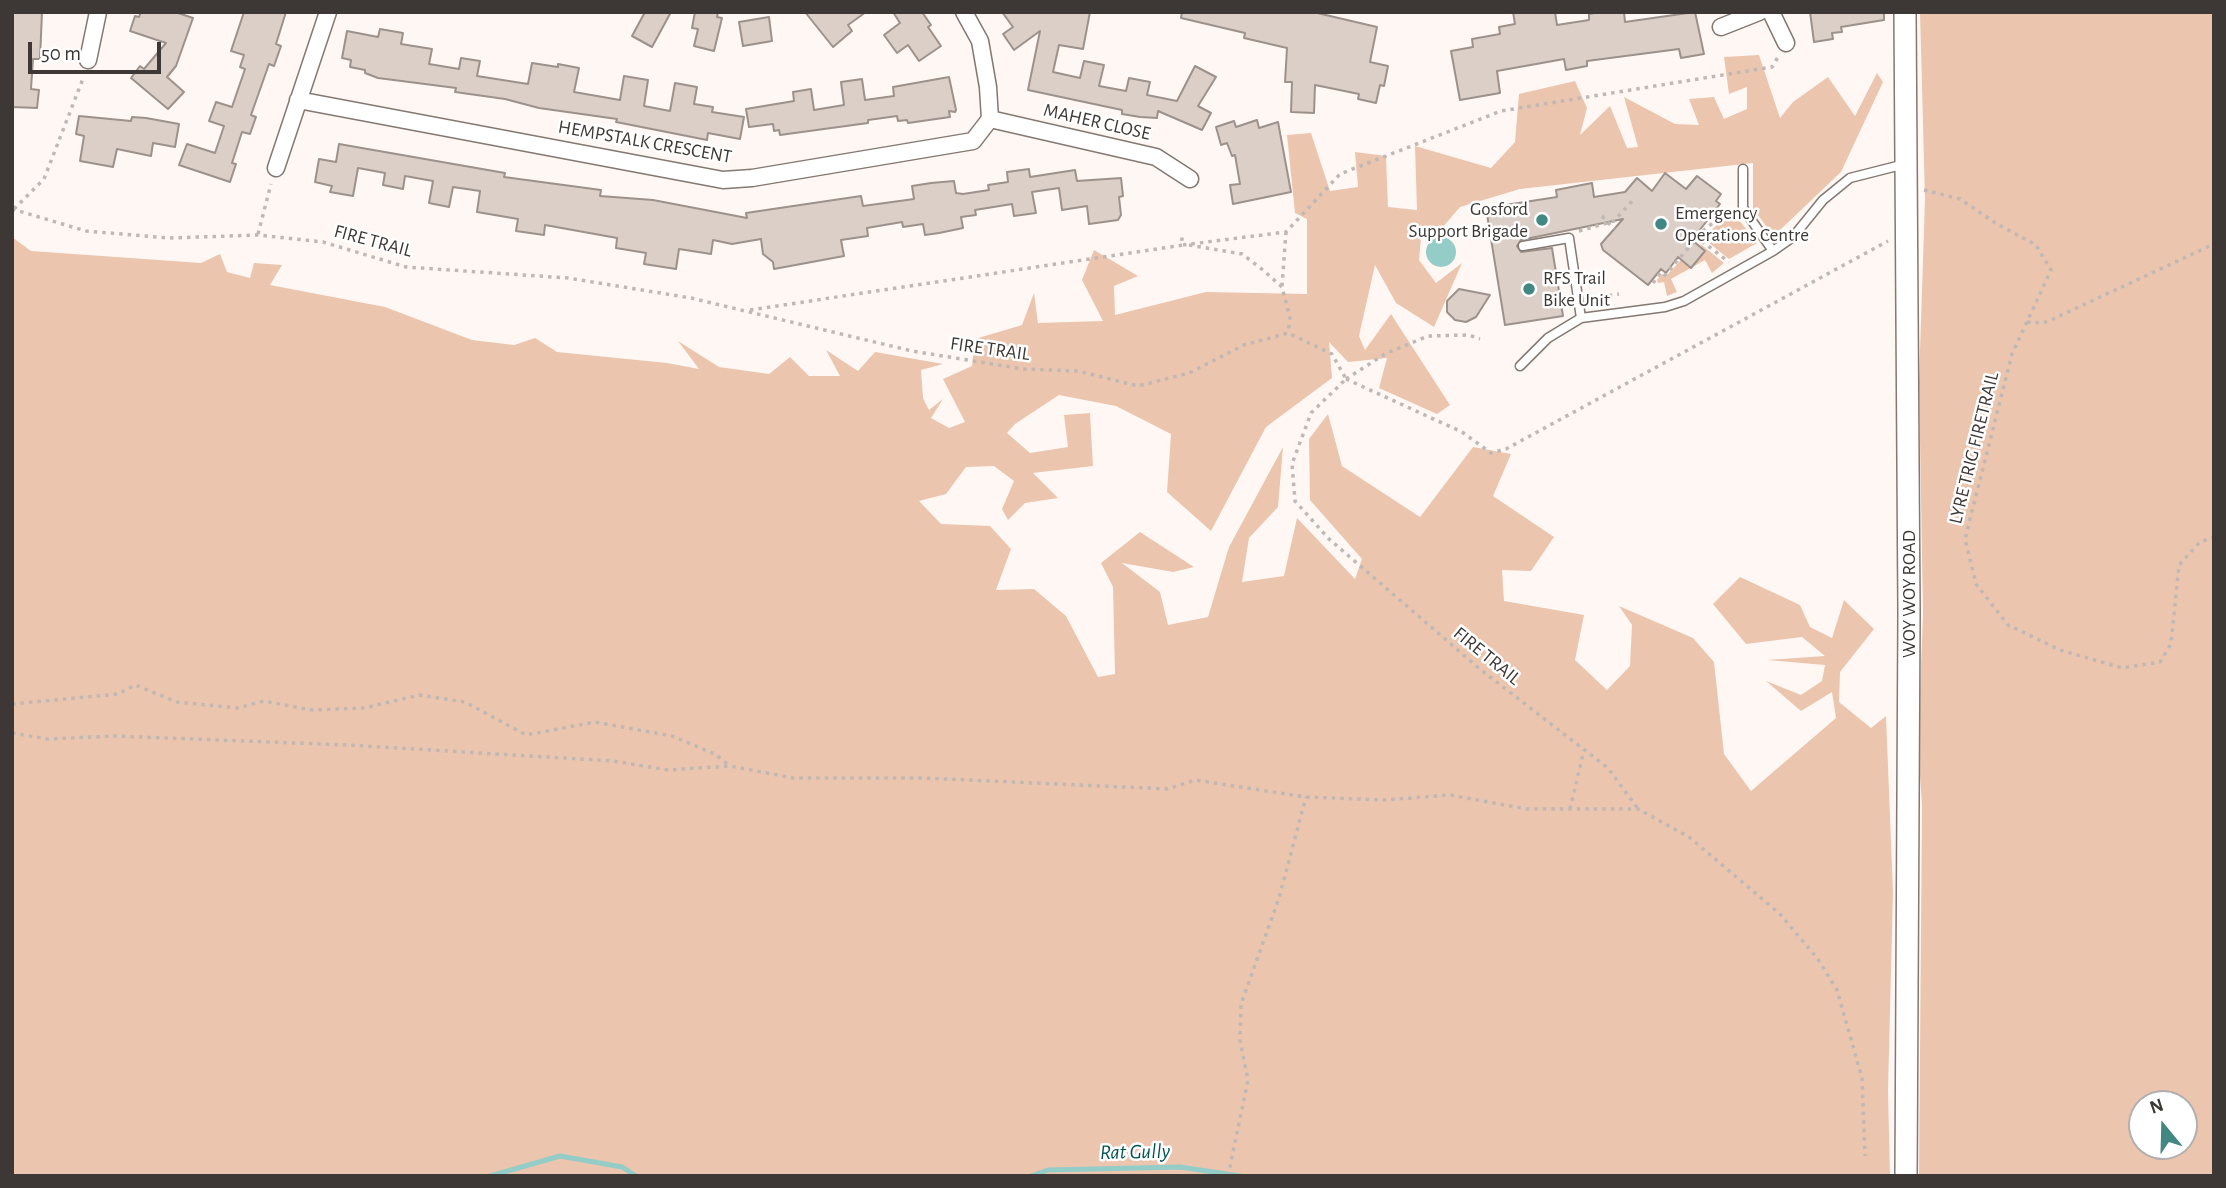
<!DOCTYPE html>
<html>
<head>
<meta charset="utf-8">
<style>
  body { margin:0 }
  #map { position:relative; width:2226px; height:1188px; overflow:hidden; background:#fff7f3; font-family:"Alegreya Sans",sans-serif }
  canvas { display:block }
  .frame { position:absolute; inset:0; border:14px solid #3d3836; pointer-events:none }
  .north { position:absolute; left:2128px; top:1090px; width:70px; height:70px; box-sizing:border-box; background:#fff; border:2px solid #b1afaf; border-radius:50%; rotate:341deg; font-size:19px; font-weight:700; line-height:28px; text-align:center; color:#3d3836 }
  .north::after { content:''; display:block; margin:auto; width:24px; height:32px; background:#418883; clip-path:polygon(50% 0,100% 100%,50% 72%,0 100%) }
  .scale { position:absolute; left:28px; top:42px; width:133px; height:32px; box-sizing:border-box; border:4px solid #3d3836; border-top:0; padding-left:9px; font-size:21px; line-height:24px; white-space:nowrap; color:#3d3836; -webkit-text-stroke:5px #fff; paint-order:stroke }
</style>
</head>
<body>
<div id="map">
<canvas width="2226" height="1188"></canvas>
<div class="frame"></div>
<div class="north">N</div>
<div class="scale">50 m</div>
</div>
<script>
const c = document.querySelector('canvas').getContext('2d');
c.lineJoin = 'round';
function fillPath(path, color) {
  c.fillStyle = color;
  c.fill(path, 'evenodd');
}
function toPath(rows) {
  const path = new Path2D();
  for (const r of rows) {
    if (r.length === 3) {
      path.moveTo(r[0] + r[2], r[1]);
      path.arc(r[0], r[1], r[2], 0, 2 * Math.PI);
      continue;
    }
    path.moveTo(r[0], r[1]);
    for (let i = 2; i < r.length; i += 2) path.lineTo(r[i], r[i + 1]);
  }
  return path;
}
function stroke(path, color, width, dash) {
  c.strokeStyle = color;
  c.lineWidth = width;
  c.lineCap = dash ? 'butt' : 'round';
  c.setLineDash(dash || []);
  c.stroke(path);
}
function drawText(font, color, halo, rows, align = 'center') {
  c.font = font + ' "Alegreya Sans",sans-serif';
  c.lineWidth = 5;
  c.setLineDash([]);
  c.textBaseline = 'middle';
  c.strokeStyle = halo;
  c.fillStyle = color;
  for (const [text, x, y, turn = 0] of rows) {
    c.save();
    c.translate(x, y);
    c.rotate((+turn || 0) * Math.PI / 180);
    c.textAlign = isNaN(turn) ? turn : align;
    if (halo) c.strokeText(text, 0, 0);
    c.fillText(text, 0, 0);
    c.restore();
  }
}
fillPath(toPath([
  [1920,12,2214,12,2214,1176,1919,1176,1922,806,1918,744,1923,614,1919,381,1925,199],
  [2142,1104,2184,1104,2184,1146,2142,1146],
  [1759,55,1780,118,1793,102,1828,77,1855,116,1877,73,1883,82,1841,172,1779,231,1771,233,1753,208,1753,163,1520,189,1460,207,1435,236,1421,238,1419,260,1436,283,1462,263,1434,327,1396,303,1375,265,1359,336,1365,350,1391,314,1450,405,1437,414,1379,388,1387,358,1348,362,1329,342,1332,378,1266,427,1211,531,1167,492,1171,434,1116,406,1059,395,1015,424,1007,433,1030,453,1068,447,1064,415,1090,413,1093,466,1033,473,1058,498,1025,503,1008,520,1002,509,1014,481,994,466,966,467,946,494,919,501,941,524,990,526,1011,549,996,590,1034,589,1066,616,1098,677,1115,674,1113,587,1101,563,1140,532,1194,567,1173,572,1122,563,1160,592,1168,625,1208,617,1229,547,1283,447,1278,507,1249,538,1242,582,1284,576,1297,518,1355,579,1362,559,1310,500,1309,439,1328,414,1342,466,1420,517,1473,447,1511,454,1493,496,1554,537,1531,571,1502,570,1504,601,1584,615,1575,660,1607,690,1630,666,1632,625,1619,606,1693,638,1714,662,1724,754,1751,791,1836,718,1832,692,1801,711,1766,681,1801,695,1822,681,1825,665,1767,660,1825,656,1802,637,1746,644,1713,604,1740,577,1800,605,1810,627,1832,638,1844,600,1874,629,1840,672,1839,702,1871,728,1886,716,1893,892,1888,1090,1890,1176,12,1176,12,237,31,251,201,263,220,254,227,272,250,278,254,263,282,265,270,285,385,307,472,340,514,345,535,338,557,352,667,363,699,369,678,341,719,367,769,374,790,357,809,376,840,376,826,350,858,371,875,352,943,364,921,370,923,398,929,410,943,399,931,418,949,428,965,422,943,379,972,366,975,339,1022,325,1034,293,1038,323,1103,321,1082,280,1094,250,1138,276,1114,286,1115,315,1206,292,1307,294,1307,219,1295,213,1287,135,1311,133,1330,191,1358,187,1355,152,1386,156,1388,207,1417,210,1415,146,1491,168,1515,142,1519,94,1575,81,1587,108,1580,135,1610,106,1627,148,1638,147,1624,97,1675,124,1699,125,1689,99,1714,97,1724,119,1747,109,1747,87,1729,94,1724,57],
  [1732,211,1757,243,1729,259,1703,238],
  [1698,242,1724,263,1712,273,1705,260,1671,279,1677,292,1667,296,1664,282,1658,283,1657,280,1662,274,1666,276,1681,260,1691,267,1705,251]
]), '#ecc5ae');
fillPath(toPath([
  [1441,252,15]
]), '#94cdc8');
stroke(toPath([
  [490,1176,560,1156,622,1167,636,1176],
  [1031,1176,1048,1170,1180,1167,1240,1176]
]), '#94cdc8', 5);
const building = toPath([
  [13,12,42,12,40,59,33,59,31,89,39,90,37,108,12,107,13,12],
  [141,12,175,12,193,18,176,66,167,77,184,92,168,109,131,78,140,66,144,69,166,43,130,31,135,16,139,17,141,12],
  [244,12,286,12,276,44,281,46,274,66,269,64,251,115,256,117,250,134,242,132,232,163,236,164,230,182,179,165,187,144,215,153,224,126,209,121,216,102,232,107,245,69,240,67,244,55,231,51,244,12],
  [645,12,671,12,652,47,632,36,645,12],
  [695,12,718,12,717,17,722,18,714,51,694,46,698,29,692,28,695,12],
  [805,12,866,12,848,25,852,31,833,47,805,12],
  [893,12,922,12,931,25,928,27,941,46,919,61,908,45,897,53,884,35,900,23,893,12],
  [1002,12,1090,12,1083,49,1059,45,1053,72,1080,78,1084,61,1104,65,1099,86,1126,91,1129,78,1150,82,1147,95,1177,101,1195,66,1216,77,1198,106,1211,113,1202,130,1158,111,1157,118,1140,117,1122,114,1122,110,1028,90,1040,31,1014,50,1003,34,1013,27,1002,12],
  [1182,12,1313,12,1377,27,1370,62,1388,66,1384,86,1380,85,1376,103,1358,99,1359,94,1315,85,1314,113,1291,112,1292,82,1285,82,1287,48,1244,38,1245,33,1181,18,1182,12],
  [1513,12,1555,12,1557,25,1589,20,1589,14,1600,12,1624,12,1625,22,1695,12,1704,54,1681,58,1679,49,1587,61,1587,66,1566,70,1564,59,1497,71,1500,93,1460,100,1451,51,1473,47,1472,39,1500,34,1499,27,1515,24,1513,12],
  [1810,12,1884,12,1884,20,1841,27,1842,32,1832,33,1833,39,1814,42,1810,12],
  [769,17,772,41,743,46,739,22,769,17],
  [380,29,403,33,401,44,432,49,429,64,459,69,461,58,480,61,477,76,528,84,532,63,558,67,558,64,579,68,574,92,620,100,624,76,648,80,644,106,670,111,675,83,697,87,694,104,713,107,712,112,744,117,740,139,708,133,707,140,692,137,616,122,617,119,539,108,505,99,455,92,456,88,378,78,365,73,365,70,350,67,351,60,342,58,347,31,378,37,380,29],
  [949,77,956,110,955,112,949,111,950,117,908,123,907,120,898,121,897,116,868,120,868,123,780,135,779,130,774,131,773,124,749,127,746,109,794,101,793,92,811,89,814,110,844,105,841,82,862,79,865,100,894,96,893,87,949,77],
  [79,116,131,121,132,117,146,118,179,124,175,147,153,143,151,156,117,149,113,167,80,161,84,136,76,134,79,116],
  [1257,120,1259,128,1278,122,1291,192,1233,204,1230,185,1240,184,1235,155,1232,156,1227,143,1221,145,1216,127,1234,121,1236,127,1257,120],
  [339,144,505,173,504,177,601,190,600,196,653,200,747,218,746,213,861,196,863,206,914,199,912,186,931,183,954,181,956,193,963,194,989,190,988,185,1008,182,1007,172,1029,169,1030,177,1075,170,1077,181,1121,178,1123,196,1119,197,1121,215,1118,220,1089,224,1087,206,1062,210,1059,188,1032,192,1036,213,1014,216,1012,204,975,210,976,215,961,217,963,228,939,233,925,235,923,224,903,227,902,222,867,228,868,236,841,240,844,256,774,269,773,262,763,254,761,239,732,244,713,240,711,254,679,249,676,269,644,264,646,253,616,248,617,238,545,225,544,235,516,231,518,219,477,212,480,191,453,187,449,207,429,203,433,181,405,176,403,189,383,185,385,173,358,168,353,196,330,192,332,186,315,182,319,159,336,162,339,144],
  [1665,173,1686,189,1697,176,1721,194,1716,201,1720,204,1692,240,1705,251,1691,268,1678,257,1666,273,1661,269,1648,285,1603,250,1601,244,1623,219,1521,240,1517,246,1521,252,1552,248,1563,316,1505,325,1486,208,1557,197,1556,190,1592,183,1594,197,1625,192,1637,178,1652,191,1665,173],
  [1459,289,1490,295,1476,317,1466,322,1455,320,1447,312,1447,301,1459,289]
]);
fillPath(building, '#dccfc8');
stroke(building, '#9d918b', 2);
const lane = toPath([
  [1743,169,1743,208,1773,251],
  [1523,246,1569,238,1581,318,1665,307,1684,301,1773,251,1793,237,1823,200,1850,178,1905,164],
  [1520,366,1548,338,1581,318]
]);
const street = toPath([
  [1771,12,1786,43],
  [1721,27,1759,12],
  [88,60,98,12],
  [298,100,723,180,752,178,973,141,990,119,988,87,980,41,964,12],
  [990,119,1156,157,1190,179],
  [276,168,328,12]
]);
const secondary = toPath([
  [1905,12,1909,612,1906,1176]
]);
stroke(lane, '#837872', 11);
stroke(street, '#837872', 19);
stroke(secondary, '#837872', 24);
stroke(toPath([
  [1924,190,1960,199,1997,224,2036,245,2051,270,2012,354,1965,539,1976,584,2008,625,2060,650,2122,668,2160,662,2171,644,2179,565,2200,542,2214,537],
  [12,209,86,231,169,238,258,235,323,242,406,267,568,278,691,298,912,351,1023,369,1078,371,1138,386,1189,373,1244,345,1288,333,1332,354,1346,379,1311,413,1292,464,1295,501,1329,539,1481,670,1608,768,1638,809],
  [14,209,44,179,84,76],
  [1602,216,1614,229],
  [1579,231,1614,221,1633,200],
  [258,234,271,184],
  [1695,236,1729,262],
  [1183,245,1286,232,1340,174,1501,111,1772,67,1778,57],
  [1189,245,1242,254,1263,270,1282,287,1290,318,1288,333],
  [1653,283,1661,272,1665,275,1704,230,1729,210],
  [1282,286,1286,232],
  [1592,298,1619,294],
  [750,310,1183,245,1181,234],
  [2027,322,2043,323,2053,319,2214,244],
  [1346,379,1462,432,1491,453,1506,449,1888,241],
  [1346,379,1385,354,1428,336,1469,335,1480,339],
  [12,704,118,694,135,685,177,702,238,708,264,701,311,710,364,708,419,695,465,702,526,735,595,722,672,736,715,754,730,766],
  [12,733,47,739,114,736,347,745,613,761,668,770,730,766,793,778,923,778,1168,789,1195,780,1306,797,1384,800,1450,795,1527,809,1638,809,1689,837,1780,914,1817,958,1837,990,1862,1078,1865,1156],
  [1570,809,1584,750],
  [1228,1176,1248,1080,1240,1040,1241,1004,1279,898,1306,797]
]), '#bfb8b5', 3.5, [3.5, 5]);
stroke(lane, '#fff', 8);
stroke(street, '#fff', 16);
stroke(secondary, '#fff', 21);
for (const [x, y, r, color] of [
  [1542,220,7,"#418883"],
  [1661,224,7,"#418883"],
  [1529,289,7,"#418883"]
]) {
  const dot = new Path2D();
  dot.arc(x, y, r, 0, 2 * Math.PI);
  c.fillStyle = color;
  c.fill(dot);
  stroke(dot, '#fff', 2.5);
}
drawText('19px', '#3d3836', '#fff', [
  ["MAHER CLOSE",1097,122,13],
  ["HEMPSTALK CRESCENT",645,142,10],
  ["FIRE TRAIL",373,241,15],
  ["FIRE TRAIL",990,349,8],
  ["LYRE TRIG FIRETRAIL",1974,448,-76],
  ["WOY WOY ROAD",1909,594,-90],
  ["FIRE TRAIL",1487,656,39]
]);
drawText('19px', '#3d3836', '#fff', [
  ["Gosford",1528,209,"right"],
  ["Support Brigade",1528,231,"right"],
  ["Emergency",1675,213],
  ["Operations Centre",1675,235],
  ["RFS Trail",1543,278],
  ["Bike Unit",1543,300]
], 'left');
drawText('italic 21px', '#005551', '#fff', [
  ["Rat Gully",1135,1152,-1]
]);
</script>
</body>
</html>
